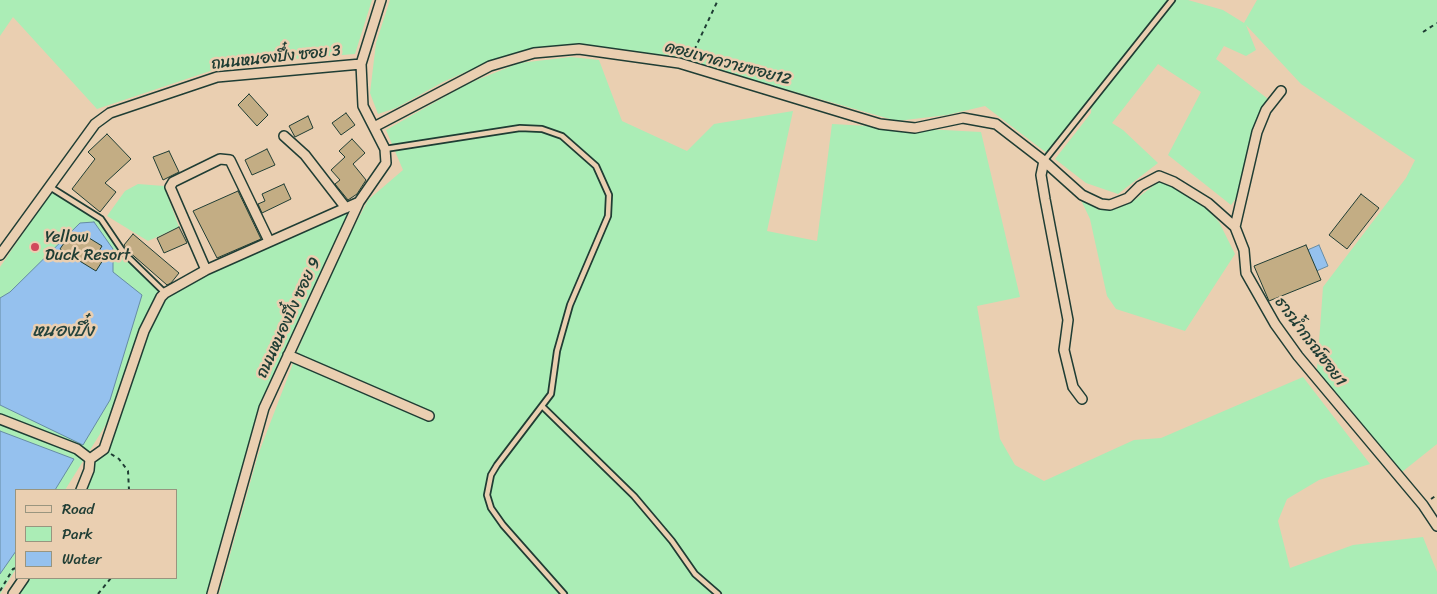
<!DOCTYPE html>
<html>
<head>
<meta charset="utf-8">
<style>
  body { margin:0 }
  #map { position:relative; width:1437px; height:594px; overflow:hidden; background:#eacfb1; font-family:Sriracha,sans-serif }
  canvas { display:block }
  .legend { position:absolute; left:15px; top:489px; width:162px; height:90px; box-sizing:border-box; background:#eacfb1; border:1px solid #99957f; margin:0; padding:6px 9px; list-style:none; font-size:15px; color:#1f3d34 }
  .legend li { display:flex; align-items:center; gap:10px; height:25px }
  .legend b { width:25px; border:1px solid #99957f }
</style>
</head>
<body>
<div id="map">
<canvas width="1437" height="594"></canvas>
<ul class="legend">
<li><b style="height:6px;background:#eacfb1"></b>Road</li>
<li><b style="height:14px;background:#abedb6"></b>Park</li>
<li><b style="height:14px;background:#95c1ee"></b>Water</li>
</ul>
</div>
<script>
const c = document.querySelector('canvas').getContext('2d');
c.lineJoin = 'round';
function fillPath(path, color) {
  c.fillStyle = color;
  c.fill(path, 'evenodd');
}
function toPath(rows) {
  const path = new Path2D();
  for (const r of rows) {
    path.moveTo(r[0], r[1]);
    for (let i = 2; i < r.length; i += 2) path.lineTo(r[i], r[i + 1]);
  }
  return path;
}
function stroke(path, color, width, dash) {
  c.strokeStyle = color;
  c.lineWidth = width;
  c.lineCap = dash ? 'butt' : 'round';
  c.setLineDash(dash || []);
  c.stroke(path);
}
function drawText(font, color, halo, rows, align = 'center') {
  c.font = font + ' Sriracha,"Playpen Sans Thai",sans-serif';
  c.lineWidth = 5;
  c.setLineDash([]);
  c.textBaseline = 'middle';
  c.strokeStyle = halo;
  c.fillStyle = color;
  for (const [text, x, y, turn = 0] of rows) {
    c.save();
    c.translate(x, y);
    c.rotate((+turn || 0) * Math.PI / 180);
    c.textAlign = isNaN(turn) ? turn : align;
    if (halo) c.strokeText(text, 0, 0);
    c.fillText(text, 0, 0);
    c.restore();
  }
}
fillPath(toPath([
  [0,0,372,0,355,54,231,64,97,109,13,17,0,36],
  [390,0,1188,0,1223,10,1244,23,1257,0,1437,0,1437,444,1402,472,1317,370,1323,287,1406,178,1415,160,1301,84,1246,25,1256,50,1246,56,1224,46,1216,59,1272,102,1239,194,1231,205,1168,155,1201,92,1158,64,1112,123,1123,130,1158,163,1118,194,1086,183,1055,159,1091,113,1092,99,1048,154,985,106,947,115,897,121,693,63,604,48,550,46,495,59,443,82,396,108,378,114,370,93,376,43],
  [571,57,599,60,622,121,687,151,714,124,793,111,767,231,817,241,832,124,981,132,1020,297,977,306,1000,439,1015,465,1044,481,1134,440,1161,438,1303,377,1370,464,1319,480,1287,499,1278,521,1290,568,1353,545,1423,537,1437,572,1437,594,219,594,258,455,308,324,340,254,368,200,403,170,386,130,467,84,519,63],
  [1157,183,1171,183,1207,209,1219,222,1235,254,1185,331,1116,309,1107,296,1090,219,1080,198,1099,210,1117,209,1136,199],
  [138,184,164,186,179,227,148,241,107,216,125,191],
  [54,188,101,219,124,253,161,287,147,312,120,399,165,293,359,202,264,408,212,594,13,594,24,578,176,578,176,490,81,490,115,410,65,490,16,490,16,569,0,594,0,267]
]), '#abedb6');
const water = toPath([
  [94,222,113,249,113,272,142,295,110,400,83,445,0,405,0,298,10,292,80,223,94,222],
  [1319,245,1328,266,1270,291,1261,270,1319,245],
  [0,431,74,459,55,490,16,490,16,551,0,574,0,431]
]);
fillPath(water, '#95c1ee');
stroke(water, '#668ca4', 1);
const building = toPath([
  [249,94,268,115,257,126,238,105,249,94],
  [346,113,355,125,341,135,332,123,346,113],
  [308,116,313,128,295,137,289,126,308,116],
  [107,134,131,159,105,183,116,192,100,212,72,189,95,159,88,152,107,134],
  [352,139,365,153,353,164,366,180,357,194,348,200,335,184,340,180,331,170,345,157,339,151,352,139],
  [267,149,275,165,252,175,245,160,267,149],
  [169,151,179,172,163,180,153,157,169,151],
  [284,184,291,199,262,213,258,204,265,201,262,194,284,184],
  [238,191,261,239,217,258,193,211,238,191],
  [1361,194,1379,208,1347,249,1329,235,1361,194],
  [179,227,187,243,164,253,157,238,179,227],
  [81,233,102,246,96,256,103,260,96,271,60,249,68,237,75,242,81,233],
  [133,234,179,273,171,283,167,285,127,250,124,245,133,234],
  [1306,245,1321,280,1269,301,1254,266,1306,245]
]);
fillPath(building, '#c3ad84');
stroke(building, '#1f3d34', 1);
const service = toPath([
  [385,149,520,128,542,129,562,136,596,166,609,195,608,216,570,305,557,351,551,394,497,465,491,475,487,495,491,508,503,525,564,594],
  [1044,161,1172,0],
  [50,187,101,219,124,253,165,293],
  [543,407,634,496,672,541,695,574,718,594]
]);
const minor = toPath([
  [374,127,490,66,534,53,579,49,679,63,880,124,915,128,963,118,996,124,1044,161,1082,195,1101,204,1110,205,1128,198,1140,186,1159,176,1174,182,1208,203,1235,227,1244,250,1246,273,1275,324,1298,356,1423,505,1437,526],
  [284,136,305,155,346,208],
  [1044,161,1041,175,1045,199,1068,320,1064,350,1073,387,1082,399],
  [1235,227,1257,132,1266,110,1281,91],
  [0,255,95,124,110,113,217,77,361,64],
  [206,270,170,187,173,182,220,159,230,160,269,241],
  [288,355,429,416],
  [0,419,77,449,90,459,89,470,81,490],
  [90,459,104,449,144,331,161,297,165,293,206,270,359,202],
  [13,594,24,578],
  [212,594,264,408,359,202,386,163,385,149,363,106,361,64,381,0]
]);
stroke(service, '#1f3d34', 8);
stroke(minor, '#1f3d34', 12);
stroke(toPath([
  [1423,32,1437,23],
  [691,57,718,0],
  [111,454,119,459,128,471,129,490],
  [1431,499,1437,495],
  [0,591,13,569,16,568],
  [98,594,111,578]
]), '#1f3d34', 2, [4, 4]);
stroke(service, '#eacfb1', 4.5);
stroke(minor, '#eacfb1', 9);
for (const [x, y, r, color] of [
  [35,247,5,"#d1495b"]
]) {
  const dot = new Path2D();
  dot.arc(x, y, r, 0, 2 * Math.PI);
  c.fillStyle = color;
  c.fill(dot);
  stroke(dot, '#eacfb1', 2);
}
drawText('16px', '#1f3d34', '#eacfb1', [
  ["ถนนหนองปึ๋ง ซอย 3",276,58,-6],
  ["ดอยเขาควายซอย12",728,64,15],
  ["ถนนหนองปึ๋ง ซอย 9",289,318,-65],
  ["ธารน้ำกรณ์ซอย1",1310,342,53]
]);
drawText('16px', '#1f3d34', '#eacfb1', [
  ["Yellow",45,238],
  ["Duck Resort",45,256]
], 'left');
drawText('italic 18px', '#25443d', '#eacfb1', [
  ["หนองปึ๋ง",63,331]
]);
</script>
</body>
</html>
